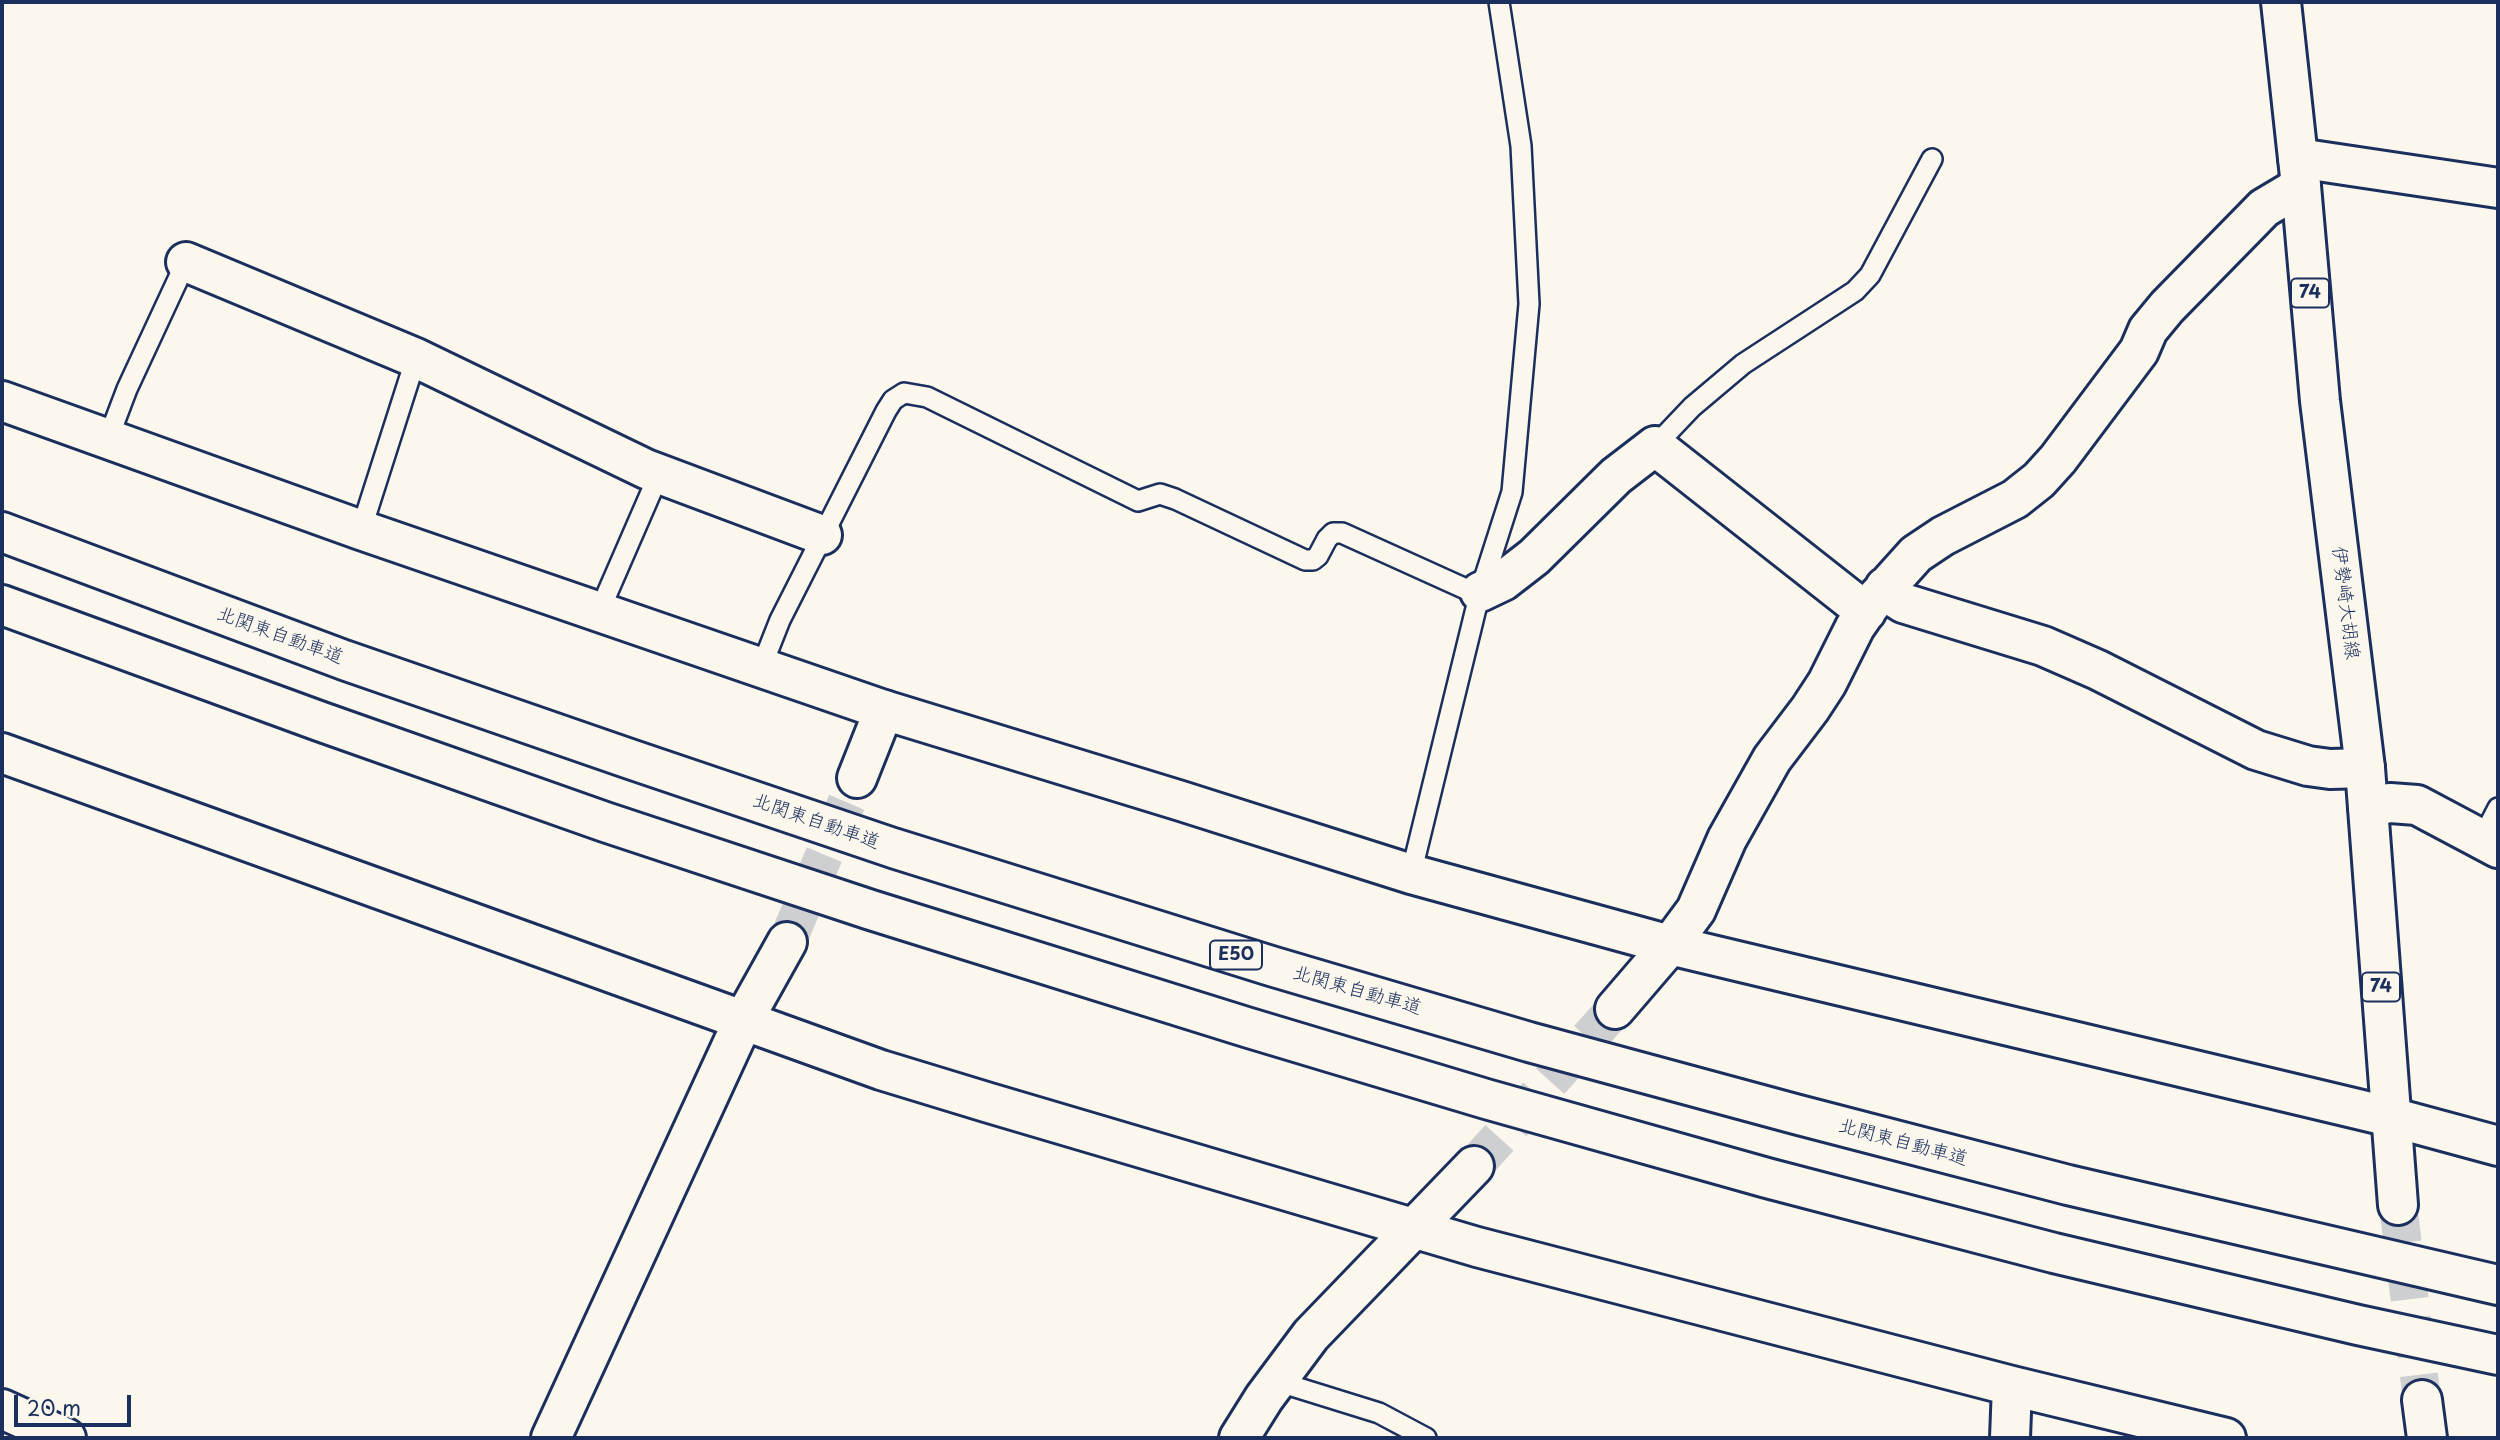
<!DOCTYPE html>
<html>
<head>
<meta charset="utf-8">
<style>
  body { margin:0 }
  #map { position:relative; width:2500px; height:1440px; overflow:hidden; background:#fbf7ec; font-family:"Playpen Sans",sans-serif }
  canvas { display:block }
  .frame { position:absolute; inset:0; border:4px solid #1b2f5e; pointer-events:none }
  .scale { position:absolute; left:14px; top:1395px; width:117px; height:32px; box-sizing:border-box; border:4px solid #1b2f5e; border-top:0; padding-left:9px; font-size:21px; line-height:24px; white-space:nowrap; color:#1b2f5e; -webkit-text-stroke:5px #fbf7ec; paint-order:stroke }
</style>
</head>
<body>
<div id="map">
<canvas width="2500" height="1440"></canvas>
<div class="frame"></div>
<div class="scale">20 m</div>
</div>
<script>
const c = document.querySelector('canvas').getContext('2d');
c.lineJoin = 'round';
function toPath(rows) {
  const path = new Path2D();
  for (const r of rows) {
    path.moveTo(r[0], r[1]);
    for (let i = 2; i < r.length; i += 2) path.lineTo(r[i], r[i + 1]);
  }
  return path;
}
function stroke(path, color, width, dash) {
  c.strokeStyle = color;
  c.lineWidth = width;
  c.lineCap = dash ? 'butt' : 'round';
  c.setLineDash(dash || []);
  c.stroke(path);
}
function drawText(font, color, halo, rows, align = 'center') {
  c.font = font + ' "Playpen Sans","Klee One",sans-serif';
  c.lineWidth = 6;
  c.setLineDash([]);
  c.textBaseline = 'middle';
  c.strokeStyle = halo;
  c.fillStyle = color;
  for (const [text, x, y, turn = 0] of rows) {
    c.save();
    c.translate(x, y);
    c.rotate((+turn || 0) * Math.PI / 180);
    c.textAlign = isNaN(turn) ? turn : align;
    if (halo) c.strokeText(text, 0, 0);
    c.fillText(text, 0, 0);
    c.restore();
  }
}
stroke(toPath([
  [787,942,857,778],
  [1474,1166,1615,1009]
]), '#cecfd0', 38, [38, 19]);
stroke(toPath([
  [2398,1205,2422,1400]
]), '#cecfd0', 38, [38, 19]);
const service = toPath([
  [108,439,127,389,186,262],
  [1655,446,1692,407,1743,364,1855,291,1870,275,1932,159],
  [361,530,416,358],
  [599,612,659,474],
  [761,668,780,620,886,411,893,400,904,393,927,397,1138,501,1160,494,1175,499,1305,560,1313,560,1318,556,1327,539,1333,533,1342,533,1468,590,1480,592],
  [2482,839,2498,808],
  [1411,874,1480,592,1512,492,1529,304,1521,146,1499,2],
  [1276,1381,1379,1413,1426,1438]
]);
const minor = toPath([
  [186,262,416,358,646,469,822,535],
  [1885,587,1891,595,1903,603,2043,646,2098,670,2256,750,2308,766,2330,769,2365,768],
  [1480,592,1503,581,1534,557,1616,476,1655,446,1866,612],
  [2,753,881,1070,986,1102,1477,1247,2012,1386,2226,1438],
  [857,778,884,710],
  [2368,807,2390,803,2417,805,2498,848],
  [1615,1009,1670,945,1696,910,1727,839,1772,759,1810,709,1827,683,1855,627,1871,604,1916,554,1943,536,2015,499,2039,480,2058,459,2139,351,2148,330,2167,307,2264,208,2301,186],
  [2,1409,66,1438],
  [551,1438,744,1019,787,942],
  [1239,1438,1264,1398,1311,1335,1474,1166],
  [2010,1438,2012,1386]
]);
const tertiary = toPath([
  [2298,158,2498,188],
  [2,401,361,530,884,710,1181,801,1411,874,1670,945,2391,1117,2498,1146]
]);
const primary = toPath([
  [2281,2,2301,186,2320,401,2365,768,2398,1205],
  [2422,1400,2427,1438]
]);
const motorway = toPath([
  [2,532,344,660,627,758,893,848,1271,966,1529,1042,1795,1114,2068,1185,2498,1285],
  [2,605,319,721,605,822,871,910,1246,1027,1486,1099,1767,1178,2054,1253,2358,1325,2498,1355]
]);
stroke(service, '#1b2f5e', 24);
stroke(minor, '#1b2f5e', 44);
stroke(tertiary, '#1b2f5e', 44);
stroke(primary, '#1b2f5e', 44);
stroke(motorway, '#1b2f5e', 44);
stroke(service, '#fbf7ec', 19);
stroke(minor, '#fbf7ec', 38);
stroke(tertiary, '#fbf7ec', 38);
stroke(primary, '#fbf7ec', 38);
stroke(motorway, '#fbf7ec', 38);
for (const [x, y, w] of [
  [2310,293,38],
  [1236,955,52],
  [2381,987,38]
]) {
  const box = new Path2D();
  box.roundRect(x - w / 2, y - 14.5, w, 29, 5);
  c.fillStyle = '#fbf7ec';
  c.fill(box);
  stroke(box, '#1b2f5e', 2);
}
drawText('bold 18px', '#1b2f5e', null, [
  ["74",2310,293],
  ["E50",1236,955],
  ["74",2381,987]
]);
drawText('19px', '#1b2f5e', '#fbf7ec', [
  ["伊勢崎大胡線",2345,603,83],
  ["北関東自動車道",280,636,20],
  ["北関東自動車道",816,822,19],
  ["北関東自動車道",1357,991,16],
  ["北関東自動車道",1903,1143,15]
]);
</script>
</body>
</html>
